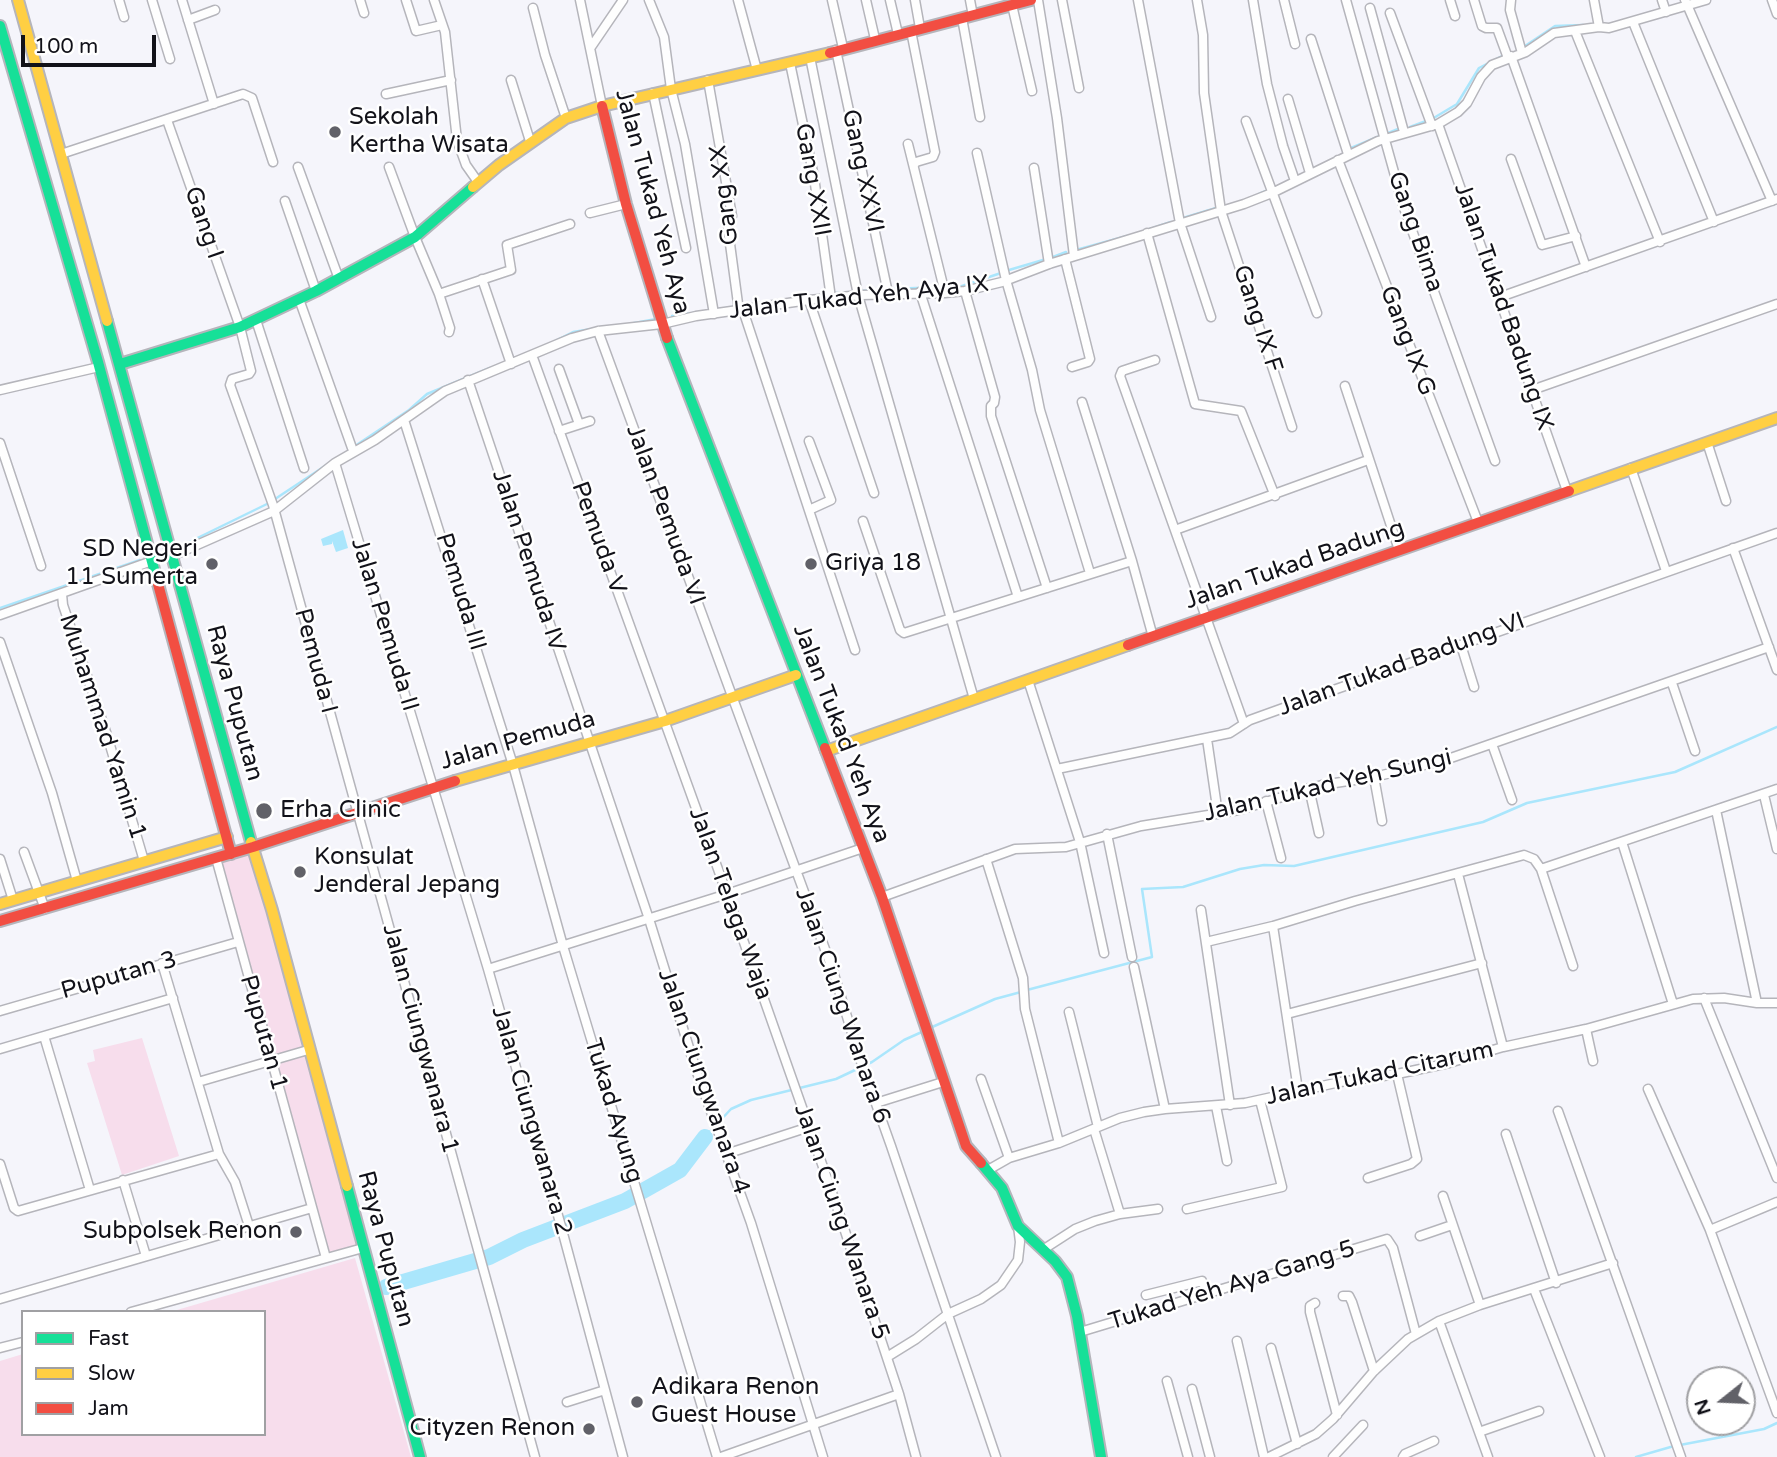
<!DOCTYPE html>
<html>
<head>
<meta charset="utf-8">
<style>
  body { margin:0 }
  #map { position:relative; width:1777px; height:1457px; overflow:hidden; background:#f5f5fb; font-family:"Varela Round",sans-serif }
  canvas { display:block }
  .legend { position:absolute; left:21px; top:1310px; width:245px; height:126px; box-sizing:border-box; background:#fff; border:2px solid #a0a0a3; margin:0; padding:9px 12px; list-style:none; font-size:21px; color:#121219 }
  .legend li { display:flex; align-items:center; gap:14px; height:35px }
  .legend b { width:35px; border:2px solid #a0a0a3 }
  .north { position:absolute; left:1686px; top:1366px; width:70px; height:70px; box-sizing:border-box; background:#fff; border:2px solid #a0a0a3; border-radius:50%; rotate:252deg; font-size:19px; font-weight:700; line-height:28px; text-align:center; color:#121219 }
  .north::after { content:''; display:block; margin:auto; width:24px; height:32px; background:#616168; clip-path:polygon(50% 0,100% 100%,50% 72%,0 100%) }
  .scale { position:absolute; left:21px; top:35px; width:135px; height:32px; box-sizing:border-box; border:4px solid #121219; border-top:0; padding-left:9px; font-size:21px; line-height:24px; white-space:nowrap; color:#121219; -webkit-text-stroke:5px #fff; paint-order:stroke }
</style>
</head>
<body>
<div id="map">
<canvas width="1777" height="1457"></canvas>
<ul class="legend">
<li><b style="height:9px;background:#16e098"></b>Fast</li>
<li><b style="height:9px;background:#ffcf43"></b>Slow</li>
<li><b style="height:9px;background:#f24e42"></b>Jam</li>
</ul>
<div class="north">N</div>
<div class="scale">100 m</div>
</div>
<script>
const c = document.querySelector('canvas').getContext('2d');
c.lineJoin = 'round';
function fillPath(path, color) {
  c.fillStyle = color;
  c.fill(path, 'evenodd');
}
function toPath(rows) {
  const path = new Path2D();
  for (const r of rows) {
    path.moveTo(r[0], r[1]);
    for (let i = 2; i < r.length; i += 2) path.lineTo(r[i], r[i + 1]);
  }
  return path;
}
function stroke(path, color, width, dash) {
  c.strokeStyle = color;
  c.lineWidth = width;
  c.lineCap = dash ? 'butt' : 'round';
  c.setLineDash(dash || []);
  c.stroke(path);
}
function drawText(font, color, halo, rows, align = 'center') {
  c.font = font + ' "Varela Round",sans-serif';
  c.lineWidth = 5;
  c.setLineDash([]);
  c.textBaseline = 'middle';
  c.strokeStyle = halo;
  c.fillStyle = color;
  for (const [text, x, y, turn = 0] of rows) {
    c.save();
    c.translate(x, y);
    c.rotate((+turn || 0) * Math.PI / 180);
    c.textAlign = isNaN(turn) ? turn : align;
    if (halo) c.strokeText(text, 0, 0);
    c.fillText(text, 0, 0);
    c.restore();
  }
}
fillPath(toPath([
  [251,850,360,1248,326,1258,217,860],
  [142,1038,179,1156,122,1175,87,1063,95,1061,93,1050],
  [355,1258,411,1457,0,1457,0,1361,23,1354,23,1434,264,1434,264,1312,170,1312]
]), '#f7ddec');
fillPath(toPath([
  [343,530,348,548,336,552,332,541,332,544,323,546,321,539]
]), '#aae6fc');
stroke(toPath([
  [1522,48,1555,26,1583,25],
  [1432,119,1457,104,1479,68,1504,55],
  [1410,127,1426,121],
  [1386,134,1398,129],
  [1351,148,1380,136],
  [1259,194,1266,191],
  [1183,218,1216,208],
  [1147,230,1171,222],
  [1076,250,1127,236],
  [1053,257,1066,252],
  [1009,270,1043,260],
  [948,287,959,287,1001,273],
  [892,289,939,287],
  [860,291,885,290],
  [836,293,854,292],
  [746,305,829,294],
  [719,309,733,307],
  [672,316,693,313],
  [629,324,656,319],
  [555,341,573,332,598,328],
  [355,446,409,410,427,394,490,368],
  [179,547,269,503,331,462],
  [0,608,140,560],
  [1027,990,1152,957,1142,889,1183,887,1240,869,1264,865,1294,866,1483,822,1527,803,1675,772,1777,727],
  [930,1028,995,999,1021,992],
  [705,1137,731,1109,751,1100,836,1079,872,1062,904,1040,924,1031],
  [1680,1445,1764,1429,1777,1423],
  [1636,1457,1674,1446]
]), '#aae6fc', 2.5);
stroke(toPath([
  [386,1287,489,1257,523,1240,625,1201,680,1170,705,1137]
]), '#aae6fc', 16);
const street = toPath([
  [119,0,124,17],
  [152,0,170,59],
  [182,0,214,104],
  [360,0,364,13],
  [406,0,416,31,442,25],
  [434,0,445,32,457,140,466,165,478,182],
  [580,0,602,106],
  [649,0,664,37,671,89,685,144,714,314],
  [738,0,757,70],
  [832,0,843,48],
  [866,0,875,39],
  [890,0,898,34],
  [915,0,920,28],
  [970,0,973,16],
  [1038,0,1057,118,1074,256],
  [1062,0,1079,88],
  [1138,0,1180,223,1211,317],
  [1197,0,1203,35,1204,93,1221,211,1292,427],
  [1253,0,1267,84,1283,146,1295,181],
  [1284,0,1295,44],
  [1346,0,1404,208,1495,461],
  [1450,0,1455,16],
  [1474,0,1482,26,1486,28,1497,28,1508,58],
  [1511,0,1510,10,1522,53],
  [1594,0,1599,27],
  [1662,0,1666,12],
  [1685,0,1772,201],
  [1772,0,1777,14],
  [1012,5,1032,91],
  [533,8,545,55,566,118],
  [1370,8,1404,132],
  [1390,13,1432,126],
  [962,18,980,117],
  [188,20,215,10],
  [1633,22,1714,222],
  [911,31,935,152,933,157,916,162,914,165],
  [1575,31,1660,242],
  [1311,39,1348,154],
  [591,47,623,0],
  [836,50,888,293],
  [1511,56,1586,267],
  [810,57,858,295,974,699],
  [790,63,814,177,831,298],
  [511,80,530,141],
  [708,80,732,216,728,229,739,311],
  [653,93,686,248],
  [386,94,451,80],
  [1288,99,1310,173],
  [167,120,240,327,251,371,249,374,232,379,230,385,273,505,535,1457],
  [1246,121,1317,313],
  [1438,124,1567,491],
  [908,144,945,293],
  [977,153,1006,280,1032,370,1040,410,1090,573],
  [61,154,243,94,252,98,273,162],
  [1511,159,1542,245,1576,236],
  [1338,160,1478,522],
  [298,167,339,279],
  [389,167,415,237,439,294,450,328,449,332],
  [1034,168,1049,264],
  [285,201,316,291],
  [590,213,626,204],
  [1147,233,1195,404,1241,411,1275,496],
  [1065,259,1090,359,1088,362,1072,367],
  [482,279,511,364],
  [965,291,995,397,994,403,991,406,991,416,1047,588],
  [920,292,1018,597],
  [439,294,511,270,507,245,570,224],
  [1500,297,1777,199],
  [299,299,352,448],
  [809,300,874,493],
  [743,310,855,650],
  [256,320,304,468],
  [598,331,833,971,860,1059,891,1146,996,1457],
  [532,355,727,894,835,1201,899,1394,916,1457],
  [1155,360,1122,371,1120,376,1244,724],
  [559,369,579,424],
  [468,380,649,919,695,1067,751,1223,823,1457],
  [1345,386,1399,550],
  [0,390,99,367],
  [1532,390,1777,304],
  [1082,402,1132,561,1153,637],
  [404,420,513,765,563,946,717,1457],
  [559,431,590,421],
  [1707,442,1726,501],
  [0,443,41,566],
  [335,463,488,969,561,1226,623,1457],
  [1631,468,1666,571],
  [809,510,831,500,809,441],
  [863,521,900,630,904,633,1132,561],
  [1175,530,1368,460],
  [1733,548,1777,670],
  [172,556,274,511,335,463,375,440,445,391,572,338,598,331,662,324,696,316,809,300,861,295,945,293,965,291,1002,282,1049,264,1244,204,1272,193,1378,141,1438,124,1458,112,1467,103,1481,77,1492,65,1526,52,1554,33,1599,27,1609,28,1706,0],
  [62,594,63,605,107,735,144,861],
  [0,615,152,561],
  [0,642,52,793,77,881],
  [1461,645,1474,687],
  [1028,680,1080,842,1104,953],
  [1672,683,1695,751],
  [1207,739,1218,814],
  [1492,744,1512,800],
  [1057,769,1230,733,1250,720,1311,698,1777,533],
  [1374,777,1382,821],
  [1309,788,1319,833],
  [1764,795,1777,849],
  [1266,801,1281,858],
  [1716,810,1757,1003],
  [1107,834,1132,957],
  [1622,842,1673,1004],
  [24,852,45,909],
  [216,858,326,1258],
  [0,859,13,900],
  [986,859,1023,978,1025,1009,1059,1143],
  [1541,869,1777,789],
  [1458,874,1503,1047],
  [882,897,1015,849,1066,847,1141,826,1239,810,1322,785,1374,777,1445,760,1769,647],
  [1201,910,1230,1105],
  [1273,926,1298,1090],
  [1206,942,1273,926,1355,901,1524,855,1534,859,1541,869,1573,966],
  [162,963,219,1154,235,1182,249,1226],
  [1134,967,1165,1109],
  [488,969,727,894,863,848],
  [1704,998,1777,1178],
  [0,1011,238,942],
  [1069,1012,1098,1127],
  [1287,1014,1482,963],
  [1586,1029,1593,1061],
  [44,1036,90,1190],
  [0,1049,173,998],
  [981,1079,1009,1158],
  [198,1082,308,1050],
  [1648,1089,1710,1230,1777,1413],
  [876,1103,943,1082],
  [1216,1106,1227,1161],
  [1558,1111,1681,1457],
  [1094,1129,1120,1214],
  [1506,1134,1556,1283],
  [726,1154,809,1127],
  [0,1164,14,1208,18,1211,219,1154],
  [988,1170,1009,1158,1059,1143,1120,1118,1144,1112,1165,1109,1245,1103,1340,1082,1397,1074,1449,1063,1503,1047,1586,1029,1693,999,1724,998,1757,1003,1777,1003],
  [1368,1178,1411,1164,1417,1159,1397,1074],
  [123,1180,146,1256],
  [1443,1196,1480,1305],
  [1187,1209,1282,1187,1260,1100],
  [1710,1230,1777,1202],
  [1420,1236,1452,1225],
  [1044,1249,1075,1229,1095,1221,1120,1214,1158,1209],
  [1534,1289,1600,1457],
  [1146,1295,1202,1281,1208,1294],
  [1343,1296,1349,1296,1352,1302,1374,1371],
  [0,1299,312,1208],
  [1315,1303,1310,1306,1310,1312,1337,1415],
  [131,1312,363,1248],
  [1439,1321,1488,1457],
  [1080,1332,1387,1239,1393,1248,1416,1334],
  [1237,1341,1264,1457],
  [0,1348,23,1342],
  [1271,1348,1297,1444],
  [887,1357,916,1339,948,1314,981,1299,1001,1285,1018,1260,1020,1242,1018,1226],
  [1167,1381,1188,1457],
  [1192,1389,1210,1457],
  [567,1402,605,1390],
  [1479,1432,1539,1411],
  [721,1457,899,1394],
  [1269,1457,1316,1434,1333,1419,1374,1371,1408,1339,1439,1321,1480,1305,1613,1263],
  [1333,1457,1363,1425],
  [1403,1457,1405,1454,1434,1441]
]);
const fast = toPath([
  [0,26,98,362,158,584],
  [107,321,251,842],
  [667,338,825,748],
  [120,364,240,327,316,291,415,237,473,187],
  [981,1163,1002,1188,1018,1226,1055,1261,1067,1277,1077,1316,1101,1457],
  [347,1186,420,1457]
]);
const slow = toPath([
  [18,0,107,321],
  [473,187,499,165,566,118,602,106,830,53],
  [1569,491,1777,418],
  [826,751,1128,645],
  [455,781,665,721,796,675],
  [251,842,272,910,347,1186],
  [0,904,227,837]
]);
const jam = toPath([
  [830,53,1031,0],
  [602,106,626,204,667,338],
  [158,584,231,854],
  [1128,645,1569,491],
  [825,748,882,897,966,1146,981,1163],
  [0,921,253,847,455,781]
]);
stroke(street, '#b5b5bb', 11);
stroke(fast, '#b5b5bb', 14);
stroke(slow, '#b5b5bb', 14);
stroke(jam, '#b5b5bb', 14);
stroke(street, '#fefefe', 8);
stroke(fast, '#16e098', 10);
stroke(slow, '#ffcf43', 10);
stroke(jam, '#f24e42', 10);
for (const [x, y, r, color] of [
  [335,132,7,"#616168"],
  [212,564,7,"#616168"],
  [811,564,7,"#616168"],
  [264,811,9,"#616168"],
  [300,872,7,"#616168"],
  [296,1232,7,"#616168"],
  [637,1402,7,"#616168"],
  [589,1429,7,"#616168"]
]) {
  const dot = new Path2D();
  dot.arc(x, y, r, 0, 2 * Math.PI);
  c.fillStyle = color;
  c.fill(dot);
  stroke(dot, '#fff', 2.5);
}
drawText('24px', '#121219', '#fff', [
  ["Sekolah",349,118],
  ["Kertha Wisata",349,146],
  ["SD Negeri",198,550,"right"],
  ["11 Sumerta",198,578,"right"],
  ["Griya 18",825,564],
  ["Erha Clinic",280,811],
  ["Konsulat",314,858],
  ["Jenderal Jepang",314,886],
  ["Subpolsek Renon",282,1232,"right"],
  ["Adikara Renon",651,1388],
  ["Guest House",651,1416],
  ["Cityzen Renon",575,1429,"right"]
], 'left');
drawText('24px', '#121219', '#fff', [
  ["Gang XXVI",862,171,78],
  ["Gang XXII",812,180,80],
  ["Gang XX",725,195,-97],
  ["Jalan Tukad Yeh Aya",652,202,75],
  ["Gang I",203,223,71],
  ["Gang Bima",1415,232,71],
  ["Jalan Tukad Yeh Aya IX",859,298,-6],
  ["Jalan Tukad Badung IX",1503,307,71],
  ["Gang IX F",1257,319,72],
  ["Gang IX G",1407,341,69],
  ["Jalan Pemuda VI",665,515,70],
  ["Pemuda V",598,538,70],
  ["Jalan Pemuda IV",528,561,72],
  ["Jalan Tukad Badung",1295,565,-19],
  ["Pemuda III",460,592,73],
  ["Jalan Pemuda II",384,625,73],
  ["Pemuda I",315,661,75],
  ["Jalan Tukad Badung VI",1402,665,-20],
  ["Raya Puputan",234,703,75],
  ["Muhammad Yamin 1",102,727,72],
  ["Jalan Tukad Yeh Aya",841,734,69],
  ["Jalan Pemuda",518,741,-16],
  ["Jalan Tukad Yeh Sungi",1328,786,-13],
  ["Jalan Telaga Waja",730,904,70],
  ["Puputan 3",119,976,-16],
  ["Jalan Ciung Wanara 6",842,1006,71],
  ["Puputan 1",263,1033,74],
  ["Jalan Ciungwanara 1",420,1039,75],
  ["Jalan Tukad Citarum",1380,1074,-12],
  ["Jalan Ciungwanara 4",703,1082,71],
  ["Tukad Ayung",613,1111,73],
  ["Jalan Ciungwanara 2",531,1121,74],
  ["Jalan Ciung Wanara 5",841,1222,71],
  ["Raya Puputan",385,1249,75],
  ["Tukad Yeh Aya Gang 5",1232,1286,-17]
]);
</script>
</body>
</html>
